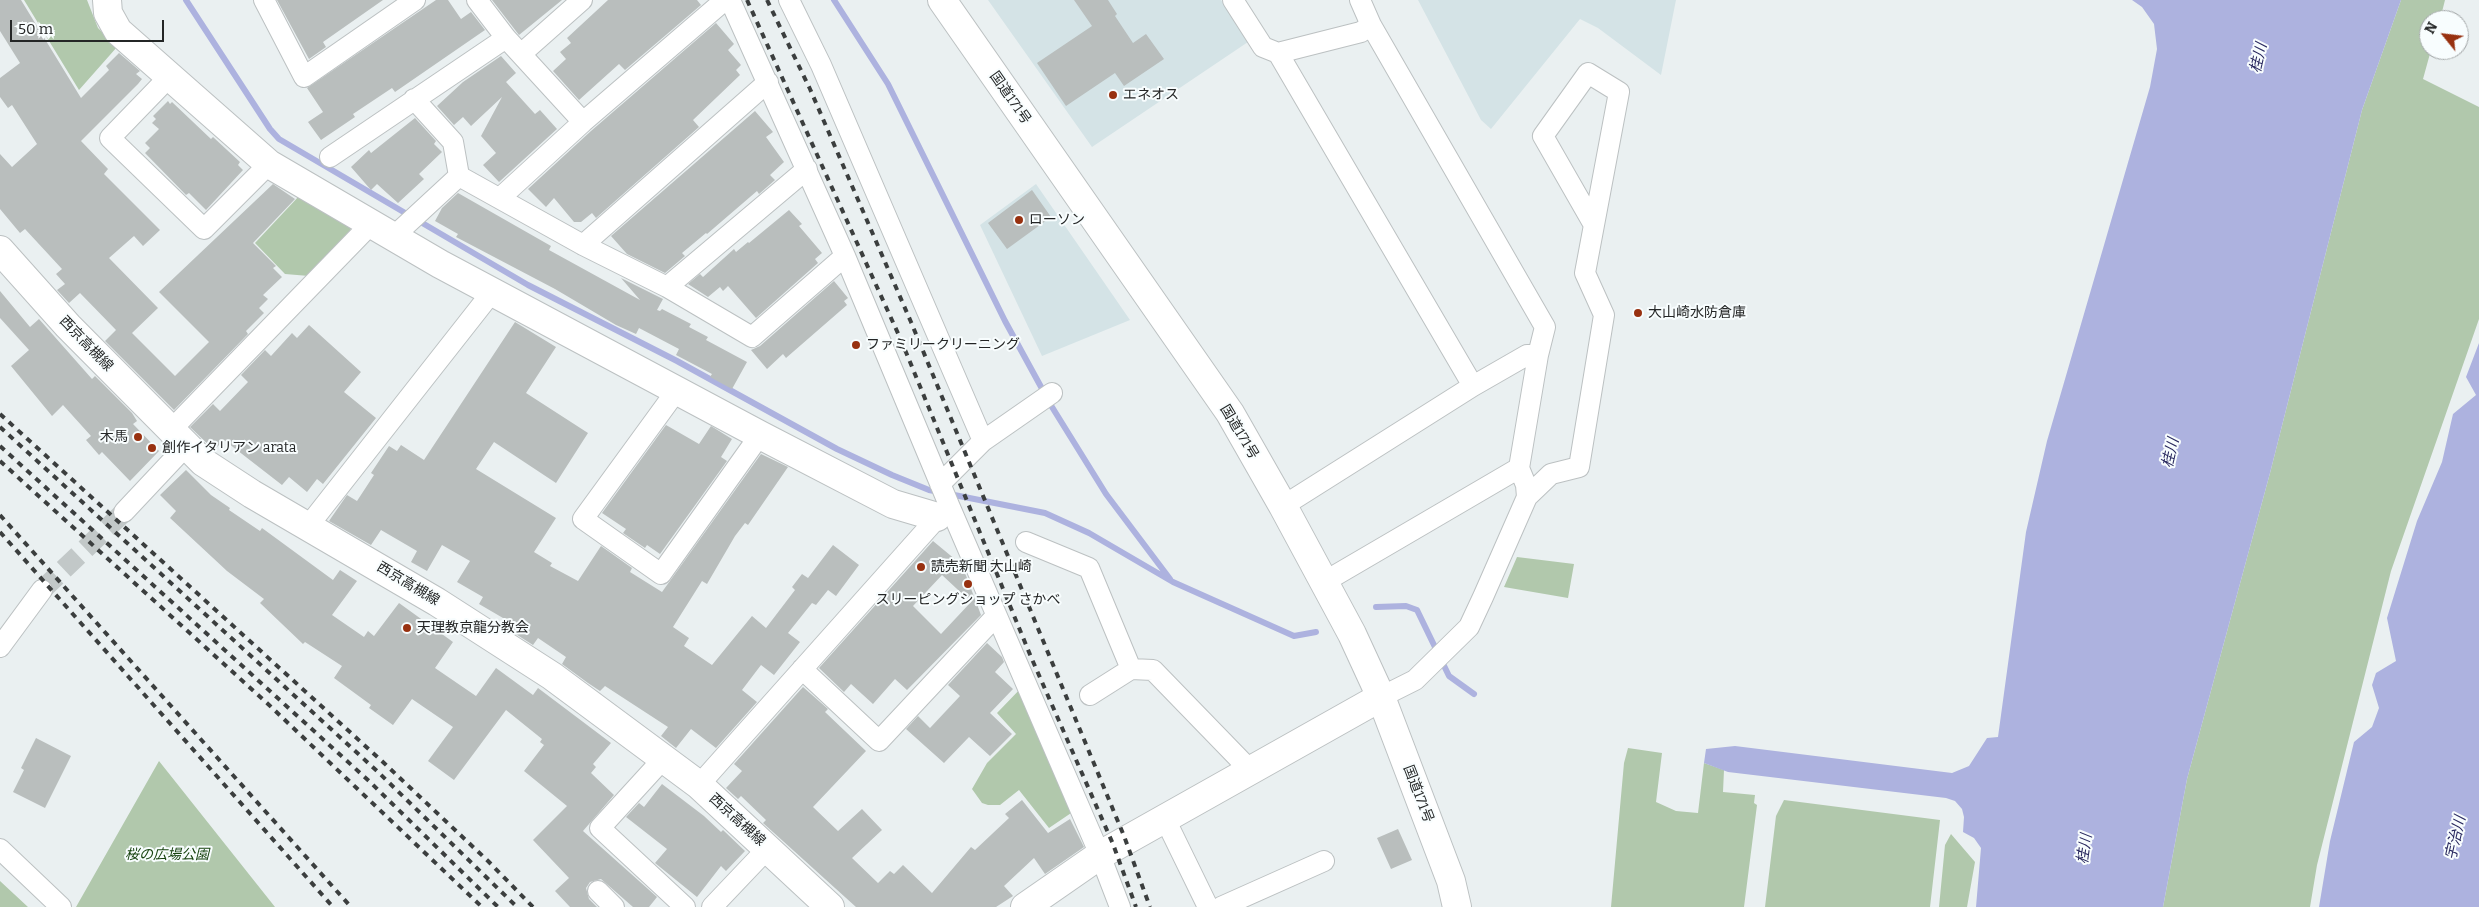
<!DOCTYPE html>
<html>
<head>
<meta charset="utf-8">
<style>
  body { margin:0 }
  #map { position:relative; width:2479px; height:907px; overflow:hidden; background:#eaf0f1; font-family:Bitter,serif }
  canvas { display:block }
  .north { position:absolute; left:2419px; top:10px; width:50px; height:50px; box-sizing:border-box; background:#f8fdfe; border:1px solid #a3a7a8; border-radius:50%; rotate:299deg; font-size:14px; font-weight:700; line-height:20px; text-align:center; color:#242626 }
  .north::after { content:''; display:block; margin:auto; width:18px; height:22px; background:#983110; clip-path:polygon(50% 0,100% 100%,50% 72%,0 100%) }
  .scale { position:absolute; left:10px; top:20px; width:154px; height:22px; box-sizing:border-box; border:2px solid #242626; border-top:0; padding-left:6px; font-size:15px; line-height:18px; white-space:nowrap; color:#242626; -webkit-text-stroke:4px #f8fdfe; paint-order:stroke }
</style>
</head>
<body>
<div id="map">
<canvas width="2479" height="907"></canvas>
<div class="north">N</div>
<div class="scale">50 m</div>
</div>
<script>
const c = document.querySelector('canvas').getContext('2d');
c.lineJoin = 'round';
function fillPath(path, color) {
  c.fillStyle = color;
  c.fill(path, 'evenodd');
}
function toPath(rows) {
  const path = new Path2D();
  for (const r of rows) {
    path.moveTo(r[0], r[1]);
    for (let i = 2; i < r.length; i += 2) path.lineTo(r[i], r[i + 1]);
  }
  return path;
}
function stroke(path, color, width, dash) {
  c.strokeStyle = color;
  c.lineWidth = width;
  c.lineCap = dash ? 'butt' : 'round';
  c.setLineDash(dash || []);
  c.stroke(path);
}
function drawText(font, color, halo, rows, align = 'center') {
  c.font = font + ' Bitter,"Noto Sans JP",serif';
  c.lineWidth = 4;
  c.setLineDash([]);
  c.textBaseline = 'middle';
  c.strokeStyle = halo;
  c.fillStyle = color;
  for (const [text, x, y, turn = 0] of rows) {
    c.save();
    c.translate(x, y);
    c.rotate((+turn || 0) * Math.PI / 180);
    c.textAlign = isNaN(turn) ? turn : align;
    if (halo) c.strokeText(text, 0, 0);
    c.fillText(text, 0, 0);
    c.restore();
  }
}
fillPath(toPath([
  [988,0,1221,0,1248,42,1092,147],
  [1418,0,1676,0,1661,75,1598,28,1580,19,1491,129,1481,120],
  [1036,184,1130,320,1042,356,980,225]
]), '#d4e3e6');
fillPath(toPath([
  [24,0,87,0,98,28,117,47,79,90],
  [2401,0,2445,0,2440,20,2429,20,2429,50,2431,50,2423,79,2479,107,2479,319,2391,571,2317,865,2310,907,2163,907,2187,779,2270,473,2362,110],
  [300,195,349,223,351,233,309,276,285,274,255,243],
  [1517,557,1574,564,1568,598,1504,587],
  [1024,685,1077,809,1049,828,1019,790,1000,805,988,805,982,803,972,789,987,763,1016,734,997,713],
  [1628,748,1662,753,1656,802,1676,811,1698,813,1704,763,1724,770,1723,792,1755,795,1754,803,1757,805,1744,907,1611,907,1624,763],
  [159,761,275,907,76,907],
  [1784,800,1940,820,1930,907,1765,907,1776,816],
  [1951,834,1975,862,1967,907,1939,907,1945,845],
  [0,881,28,907,0,907]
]), '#b1c8ac');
fillPath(toPath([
  [2132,0,2401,0,2362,110,2270,473,2187,779,2163,907,1976,907,1981,848,1974,838,1963,832,1964,817,1962,809,1955,801,1946,798,1728,772,1704,763,1706,749,1735,746,1952,773,1969,766,1987,738,1998,737,2026,532,2047,441,2150,87,2157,49,2154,24,2142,7],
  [2479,343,2479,907,2319,907,2330,841,2354,742,2372,727,2379,708,2372,685,2376,673,2396,661,2387,618,2417,521,2442,462,2453,414,2476,395,2466,377]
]), '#adb2df');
stroke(toPath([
  [186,0,270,129,279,139,528,285,677,361,837,449,892,475,929,490,1045,513,1089,533,1173,582,1294,636,1316,632],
  [834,0,888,84,1005,321,1052,407,1106,494,1170,579],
  [1376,607,1406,606,1417,610,1449,676,1474,694]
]), '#adb2df', 6);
fillPath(toPath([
  [0,0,21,0,81,98,109,70,106,66,119,53,140,71,136,74,142,79,138,84,81,141,108,169,104,174,160,230,143,246,134,236,109,258,158,308,132,333,175,376,209,342,159,292,273,184,295,199,253,243,276,266,273,268,282,277,263,295,268,299,259,308,264,313,246,331,248,334,174,410,105,341,116,330,80,293,69,303,57,290,65,284,56,274,62,269,25,229,20,233,0,209,0,154,12,167,37,144,12,105,8,108,0,97,0,78,20,63,0,31],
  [277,0,383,0,323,42,326,47,309,59],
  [436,0,448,0,461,19,471,12,485,30,395,92,392,88,353,114,355,117,321,140,308,122,323,112,307,88],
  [492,0,562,0,519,35],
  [608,0,697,0,701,5,625,70,619,64,579,100,553,71,566,59,560,52,571,43,567,38],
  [1074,0,1108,0,1117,14,1115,16,1133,43,1146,34,1164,59,1124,86,1115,73,1066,106,1037,63,1092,26],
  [716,23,734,44,728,50,741,65,736,70,740,75,693,120,699,127,596,218,592,213,581,222,574,222,554,198,546,207,528,189,591,131],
  [501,56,516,73,506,82,535,114,540,110,557,129,499,182,483,165,496,153,481,136,502,97,471,126,463,117,454,125,437,106,463,82],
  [168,101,170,104,172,102,211,139,213,137,240,162,238,165,243,170,206,210,189,193,186,195,145,153,150,148,145,143,159,129,152,123,156,119,153,116],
  [755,111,773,132,766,137,784,162,770,175,775,180,759,194,757,191,707,234,706,233,682,253,685,256,665,273,627,254,611,236],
  [415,118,436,141,434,144,442,152,419,174,424,179,398,203,377,184,371,190,351,167,369,150,371,153],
  [1032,190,1051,217,1007,249,988,223],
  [458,193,551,246,549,250,640,300,621,278,663,299,657,310,660,311,662,309,691,324,689,327,708,337,706,340,747,362,732,389,710,377,712,374,676,355,679,349,639,328,636,334,616,325,555,289,456,237,458,234,435,221,442,208],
  [789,210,802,224,799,226,822,253,815,259,818,263,756,318,728,286,723,291,720,287,708,297,688,284,700,274,703,277,734,249,736,252,748,242,749,243],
  [834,281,848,298,844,301,847,305,786,358,783,354,767,369,751,350,760,346],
  [0,291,30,327,39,319,92,379,95,376,132,413,137,421,133,424,159,451,130,481,102,452,99,455,86,440,91,436,63,405,52,416,11,366,29,350,0,318],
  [515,322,556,347,526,393,588,433,556,483,494,442,476,469,556,518,534,552,552,563,550,566,578,581,601,546,632,568,630,572,662,592,761,454,788,467,748,525,745,523,735,536,707,584,702,581,673,627,689,638,684,646,712,665,752,616,766,628,795,590,792,587,802,574,808,578,833,545,859,565,836,596,828,590,816,605,812,603,788,633,800,642,774,675,761,665,742,690,757,702,716,748,691,729,676,748,661,736,668,727,605,686,600,691,588,683,562,664,566,657,538,638,533,645,511,631,515,625,479,604,483,597,457,582,470,561,442,545,427,571,411,562,417,551,381,530,371,545,329,521,347,495,357,501,374,475,371,473,389,446,397,451,401,445,424,460],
  [309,325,361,372,344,392,376,418,323,484,317,479,307,492,289,477,282,485,224,440,214,450,190,427,213,404,220,411,248,382,241,375,265,350,271,356,292,333,297,338],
  [666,425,699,444,711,426,732,439,721,457,727,461,660,554,647,545,645,548,623,533,626,529,602,513],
  [186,470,211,495,230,508,229,510,260,531,262,528,333,580,340,570,357,581,332,615,364,637,368,631,374,636,399,603,453,642,435,668,476,696,496,668,533,695,538,688,611,743,593,764,596,767,591,773,614,795,583,831,657,897,649,907,633,907,601,879,590,882,586,888,589,899,597,907,570,907,555,891,569,878,533,840,567,806,524,771,544,745,540,742,542,739,506,710,454,780,428,761,453,727,412,699,393,725,369,708,371,705,334,678,342,666,305,642,303,644,260,603,264,599,227,571,170,518,176,511,160,495],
  [933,541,962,565,981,615,907,690,895,679,873,704,851,684,844,692,819,668],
  [942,575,971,602,941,634,913,606],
  [987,643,1002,657,1004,662,995,672,1013,689,990,713,1012,734,990,756,969,737,944,763,906,729,918,716,930,728,960,696,948,685],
  [803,687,828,709,825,712,866,751,813,807,838,831,862,809,882,830,852,858,878,883,890,871,894,874,903,865,932,893,971,847,975,850,1009,818,1005,814,1022,800,1048,833,1070,819,1084,847,1045,874,1034,858,1004,886,1013,896,996,907,856,907,763,823,766,820,741,796,738,799,726,788,742,771,734,764],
  [36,738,71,756,45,808,13,792,24,770,21,768],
  [662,784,704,816,721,832,723,830,745,851,726,871,721,866,697,897,655,863,667,849,626,817,639,803,644,807],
  [1398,829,1412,860,1391,869,1377,838]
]), '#b9bebd');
stroke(toPath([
  [42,590,124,512]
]), '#c2c8c8', 20, [20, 10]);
const street = toPath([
  [264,0,304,77,415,0],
  [477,0,506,38,583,122],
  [730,0,845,256,949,505,1100,855,1120,907],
  [789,0,821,65,983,441],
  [1233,0,1263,47,1278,53,1361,32,1371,25],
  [1360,0,1371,25,1545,327,1538,355,1519,468,1526,485,1527,497,1483,597,1469,627,1415,680,1381,697],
  [1278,53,1473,386],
  [521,54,582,0],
  [169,77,110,138,204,229,269,164],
  [414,99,453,142,459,176],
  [330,157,506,38],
  [500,198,583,122,725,0],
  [393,237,459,176,583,245,667,287,752,337,845,256],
  [583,245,768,82],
  [667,287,807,169],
  [677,390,583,519,661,574,760,435],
  [170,431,371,224],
  [940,484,983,441,1052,393],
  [1527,497,1551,474,1579,467,1604,315,1585,273,1594,225,1619,92,1588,73,1543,136,1594,225],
  [1283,506,1473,386,1527,355,1538,355],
  [124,512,186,446],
  [309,525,492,292],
  [1026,542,1089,568,1131,669],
  [1324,582,1519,468],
  [0,647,42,590],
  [802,669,879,741,996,616],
  [1090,695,1131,669,1153,670,1251,771],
  [664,758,600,828,685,907],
  [699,785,946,508],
  [1165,819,1208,907],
  [0,849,61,907],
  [598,891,614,907],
  [712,907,768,848],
  [1221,907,1324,861]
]);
const secondary = toPath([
  [107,0,108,13,118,31,269,164,440,264,760,435,893,504,937,517],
  [1025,907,1100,855,1381,697]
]);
const primary = toPath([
  [0,250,68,326,203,462,252,494,437,602,552,676,699,785,830,907]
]);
const highway = toPath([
  [942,0,1230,413,1283,506,1352,634,1381,697,1451,881,1457,907]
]);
stroke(street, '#bcc1c2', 22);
stroke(secondary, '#bcc1c2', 30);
stroke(primary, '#bcc1c2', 30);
stroke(highway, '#bcc1c2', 30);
stroke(street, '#fff', 20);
stroke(secondary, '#fff', 28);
stroke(primary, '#fff', 28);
stroke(highway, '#fff', 28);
stroke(toPath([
  [747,0,901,340,1031,657,1113,844,1136,907],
  [767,0,810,89,911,322,1124,836,1150,907],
  [0,414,384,763,488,861,533,907],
  [0,427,377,771,517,907],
  [0,446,369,781,498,907],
  [0,461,268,704,482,907],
  [0,515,351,907],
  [0,532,333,907]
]), '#3b3e3e', 4, [6, 6]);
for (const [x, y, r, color] of [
  [1113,95,5,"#983110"],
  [1019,220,5,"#983110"],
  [1638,313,5,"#983110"],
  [856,345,5,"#983110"],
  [138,437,5,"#983110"],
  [152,448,5,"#983110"],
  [921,567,5,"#983110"],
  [968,584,5,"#983110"],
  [407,628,5,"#983110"]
]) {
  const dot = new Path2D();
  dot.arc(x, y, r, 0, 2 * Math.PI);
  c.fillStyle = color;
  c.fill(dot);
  stroke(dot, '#f8fdfe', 2);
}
drawText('14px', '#242626', '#f8fdfe', [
  ["エネオス",1123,95],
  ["ローソン",1029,220],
  ["大山崎水防倉庫",1648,313],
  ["ファミリークリーニング",866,345],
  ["木馬",128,437,"right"],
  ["創作イタリアン arata",162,448],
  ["読売新聞 大山崎",931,567],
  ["スリーピングショップ さかべ",968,600,"center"],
  ["天理教京龍分教会",417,628]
], 'left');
drawText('14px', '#242626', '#f8fdfe', [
  ["国道171号",1010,98,55],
  ["西京高槻線",86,344,46],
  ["国道171号",1239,432,59],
  ["西京高槻線",408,584,31],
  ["国道171号",1418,794,69],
  ["西京高槻線",737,820,42]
]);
drawText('italic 14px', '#17430f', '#f8fdfe', [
  ["桜の広場公園",167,855]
]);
drawText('italic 15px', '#29295f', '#f8fdfe', [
  ["桂川",2259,58,-77],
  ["桂川",2171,453,-77],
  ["宇治川",2456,838,-77],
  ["桂川",2085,849,-82]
]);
</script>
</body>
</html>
